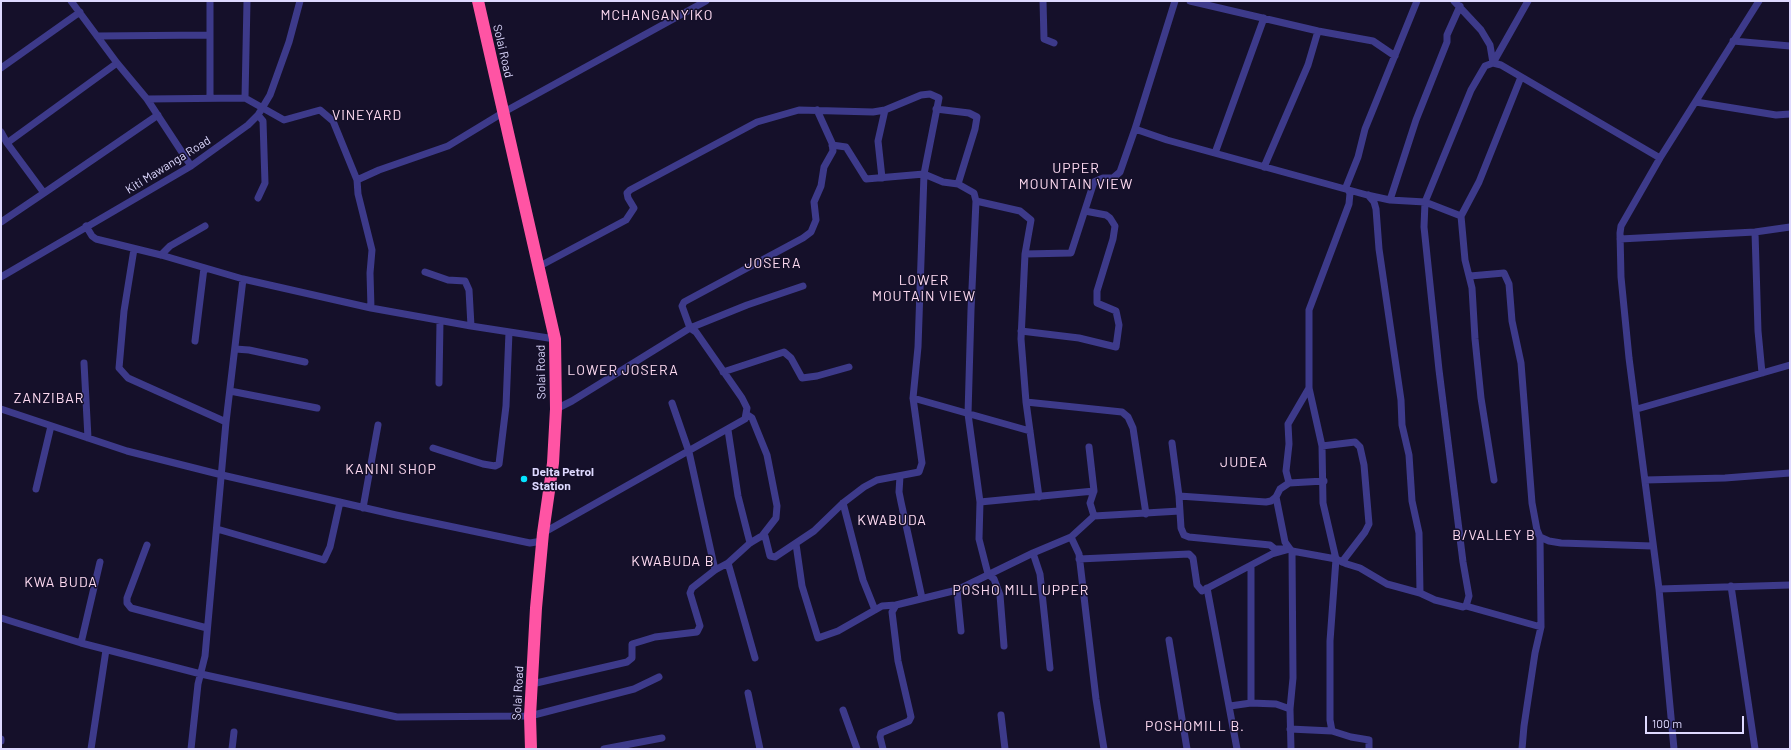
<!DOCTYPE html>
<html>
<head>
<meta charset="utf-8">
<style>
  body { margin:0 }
  #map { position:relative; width:1791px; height:750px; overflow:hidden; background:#15102a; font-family:Barlow,sans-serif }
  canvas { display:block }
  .frame { position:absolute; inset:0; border:2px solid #ded9ff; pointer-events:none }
  .scale { position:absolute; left:1645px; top:716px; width:99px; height:18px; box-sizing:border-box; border:2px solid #ded9ff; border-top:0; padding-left:5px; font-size:12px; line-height:14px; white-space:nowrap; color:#ded9ff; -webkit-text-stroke:3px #15102a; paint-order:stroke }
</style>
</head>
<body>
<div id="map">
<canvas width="1791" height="750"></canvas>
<div class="frame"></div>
<div class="scale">100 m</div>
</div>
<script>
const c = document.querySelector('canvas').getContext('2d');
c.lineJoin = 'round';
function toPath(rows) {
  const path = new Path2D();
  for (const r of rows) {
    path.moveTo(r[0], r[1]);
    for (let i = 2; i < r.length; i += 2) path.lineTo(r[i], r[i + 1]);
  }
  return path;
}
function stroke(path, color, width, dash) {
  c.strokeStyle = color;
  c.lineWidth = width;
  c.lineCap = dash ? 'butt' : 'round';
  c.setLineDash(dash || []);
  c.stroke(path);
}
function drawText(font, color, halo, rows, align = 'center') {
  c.font = font + ' Barlow,sans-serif';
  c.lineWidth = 3;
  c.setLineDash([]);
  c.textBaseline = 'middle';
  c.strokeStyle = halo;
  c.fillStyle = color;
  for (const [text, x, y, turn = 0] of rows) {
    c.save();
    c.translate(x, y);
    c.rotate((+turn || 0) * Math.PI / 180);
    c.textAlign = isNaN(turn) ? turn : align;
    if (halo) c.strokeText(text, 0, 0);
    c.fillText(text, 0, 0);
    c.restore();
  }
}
stroke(toPath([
  [71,1,117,63,147,99,191,166],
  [1043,1,1044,39,1054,43],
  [1190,1,1318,31,1373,41,1395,56],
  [1454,1,1481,30,1490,45,1493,63],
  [97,36,209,35],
  [1733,41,1790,46],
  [1493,63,1528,1],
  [1,68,80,12],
  [210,97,210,1],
  [245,98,284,120,320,110,333,121,357,180],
  [147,99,245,98,247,1],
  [1696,102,1776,115,1790,114],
  [936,109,969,113,977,117,975,129,958,184],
  [258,115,263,121,265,183,258,198],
  [1135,129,1175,1],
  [1,132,7,143,44,193,158,115],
  [7,143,117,63],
  [1215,153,1264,18],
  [1264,167,1308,65,1318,31],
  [882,178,878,141,885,110],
  [1368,195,1374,202,1376,209,1379,249,1401,400,1402,425,1409,455,1412,501,1419,533,1420,593],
  [1390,200,1416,120,1447,42,1447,35,1460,6],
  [976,201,1020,211,1031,220,1025,254,1021,339,1026,402,1039,497],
  [1461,216,1479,182,1521,77],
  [1,222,44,193],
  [86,226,92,236,96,239,161,255,243,279,371,308,471,326,555,339],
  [1755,232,1758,331,1762,373],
  [1620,239,1755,232,1790,227],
  [134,249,124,311,119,368,128,378,226,422],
  [1025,254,1071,253,1094,182,1103,178,1113,178,1120,172,1135,129,1167,140,1367,195,1390,200,1425,202,1461,216,1465,260,1472,288,1475,339,1481,398,1494,480],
  [161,255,170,246,205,226],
  [538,267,626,220,634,208,628,198,627,193,630,190,757,122,799,110,873,112,885,110,921,95,930,94,939,98,924,174,943,182,958,184,974,193,976,201,971,310,968,414,980,502,979,539,988,574,994,579,1000,595,1004,646],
  [425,272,448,280,465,281,469,290,471,326],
  [1470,276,1504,273,1509,284,1512,321,1521,363,1532,503,1537,530,1540,537,1549,541,1561,543,1652,546],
  [1,277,191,166,248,125,258,115,270,95,289,42,300,1],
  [371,308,370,273,372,250,358,194,357,180,379,170,448,146,504,112,706,1],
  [1021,331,1079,338,1116,347,1119,325,1116,311,1097,303,1097,291,1113,239,1115,226,1110,218,1106,215,1085,211],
  [195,341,204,268],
  [235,349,249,350,305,362],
  [84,363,88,438],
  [723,372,784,352,791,358,802,378,817,376,849,367],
  [439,383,440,321],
  [230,391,317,408],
  [913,398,1030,431],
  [1026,402,1122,412,1128,417,1133,428,1146,514],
  [672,403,689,452,715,570],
  [1,409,127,451,222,475,396,515,530,543,542,541],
  [556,409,572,401,690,328,747,305,803,286],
  [1637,409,1790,365],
  [746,414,752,418,767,455,777,506,776,518,762,536],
  [728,430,738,496,750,543],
  [1172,443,1179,496,1181,528,1184,535,1189,537,1270,545,1275,549,1283,549],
  [1322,446,1355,442,1360,447,1364,465,1369,524,1365,532,1342,562],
  [1089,447,1094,491,1090,503,1094,516],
  [433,448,483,464,495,466,499,464,506,406,509,332],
  [900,476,899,492,901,502,922,598],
  [1645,480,1725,478,1790,473],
  [1289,483,1286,471,1289,444,1288,424,1309,388],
  [36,489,51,426],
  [1179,496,1266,502,1271,501,1276,497,1280,489,1289,483,1324,481],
  [1276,497,1285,542,1290,549],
  [980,502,1094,491],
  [843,503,863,580,875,610],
  [363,508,378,425],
  [217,529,324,560,330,547,340,502],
  [543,533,745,419,747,408,742,398,696,332,690,328,682,306,684,302,803,238,811,232,816,220,814,202,821,186,824,167,833,151,832,143,817,110],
  [1071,537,1079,554,1096,699,1104,749],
  [796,544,802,586,818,638,838,631,882,606,896,605],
  [147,545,127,598,127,603,131,608,207,628],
  [1033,553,1040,574,1050,668],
  [1079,559,1189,554,1193,558,1197,585,1202,591,1272,554,1290,549,1292,551,1336,559,1347,564,1360,568,1387,584,1420,593,1435,600,1463,607,1466,606,1469,596,1463,562,1439,370,1424,227,1425,202,1471,90,1485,66,1493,63,1501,65,1660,158],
  [728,563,755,658],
  [1731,586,1755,749],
  [1207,588,1237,749],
  [1659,589,1790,585],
  [957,590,961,631],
  [1466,606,1541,627],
  [1,618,81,643,201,674,397,717,530,716,634,689,659,677],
  [1169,640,1187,749],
  [81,643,100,562],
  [532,684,627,662,632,658,632,644,655,637,697,632,700,626,690,593,692,588,715,570,728,563,750,543,760,537,765,536,770,556,775,557,814,531,843,503,864,487,877,480,919,472,922,463,913,398,918,347,924,174,866,179,846,147,832,145],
  [748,693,760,749],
  [1251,703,1251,566],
  [1230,706,1251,703,1276,704,1290,709],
  [843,710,857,749],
  [1001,715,1005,749],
  [1290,729,1332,731,1351,737,1369,740,1369,749],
  [1332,731,1330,720,1330,641,1336,559,1323,503,1322,446,1309,388,1309,310,1349,204,1350,193,1346,187,1358,157,1365,129,1417,1],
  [1,741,1,739],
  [91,749,106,650],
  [191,749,198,684,205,656,226,422,243,279],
  [232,749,234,732],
  [604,749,662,738],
  [883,749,880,737,881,733,909,721,911,717,898,661,892,612,896,605,957,590,1033,553,1071,537,1094,516,1180,511],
  [1291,749,1290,709,1293,678,1292,551],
  [1522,749,1524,726,1535,653,1541,627,1540,537],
  [1674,749,1659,589,1629,358,1621,277,1620,233,1621,226,1660,158,1759,1]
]), '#3d3a8a', 7);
stroke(toPath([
  [478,1,555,339,556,409,553,463,543,533,536,608,530,716,531,749]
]), '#ff54a4', 12);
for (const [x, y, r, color] of [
  [524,479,4,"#05e4ff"]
]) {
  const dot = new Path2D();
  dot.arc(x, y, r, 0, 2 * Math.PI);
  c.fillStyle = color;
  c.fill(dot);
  stroke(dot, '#15102a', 1.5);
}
drawText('12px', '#ded9ff', '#15102a', [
  ["Solai Road",503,51,77],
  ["Kiti Mawanga Road",168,165,-32],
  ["Solai Road",541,372,-91],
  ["Solai Road",518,693,-87]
]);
drawText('bold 12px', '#ded9ff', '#15102a', [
  ["Delta Petrol",532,472],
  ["Station",532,486]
], 'left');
c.letterSpacing = '1px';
drawText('14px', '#ffdbf2', '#15102a', [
  ["MCHANGANYIKO",657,15],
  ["VINEYARD",367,115],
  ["UPPER",1076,168],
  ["MOUNTAIN VIEW",1076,184],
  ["JOSERA",773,263],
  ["LOWER",924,280],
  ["MOUTAIN VIEW",924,296],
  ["LOWER JOSERA",623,370],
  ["ZANZIBAR",49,398],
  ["JUDEA",1244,462],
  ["KANINI SHOP",391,469],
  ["KWABUDA",892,520],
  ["B/VALLEY B",1494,535],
  ["KWABUDA B",673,561],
  ["KWA BUDA",61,582],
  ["POSHO MILL UPPER",1021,590],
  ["POSHOMILL B.",1195,726]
]);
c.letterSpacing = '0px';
</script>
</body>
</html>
